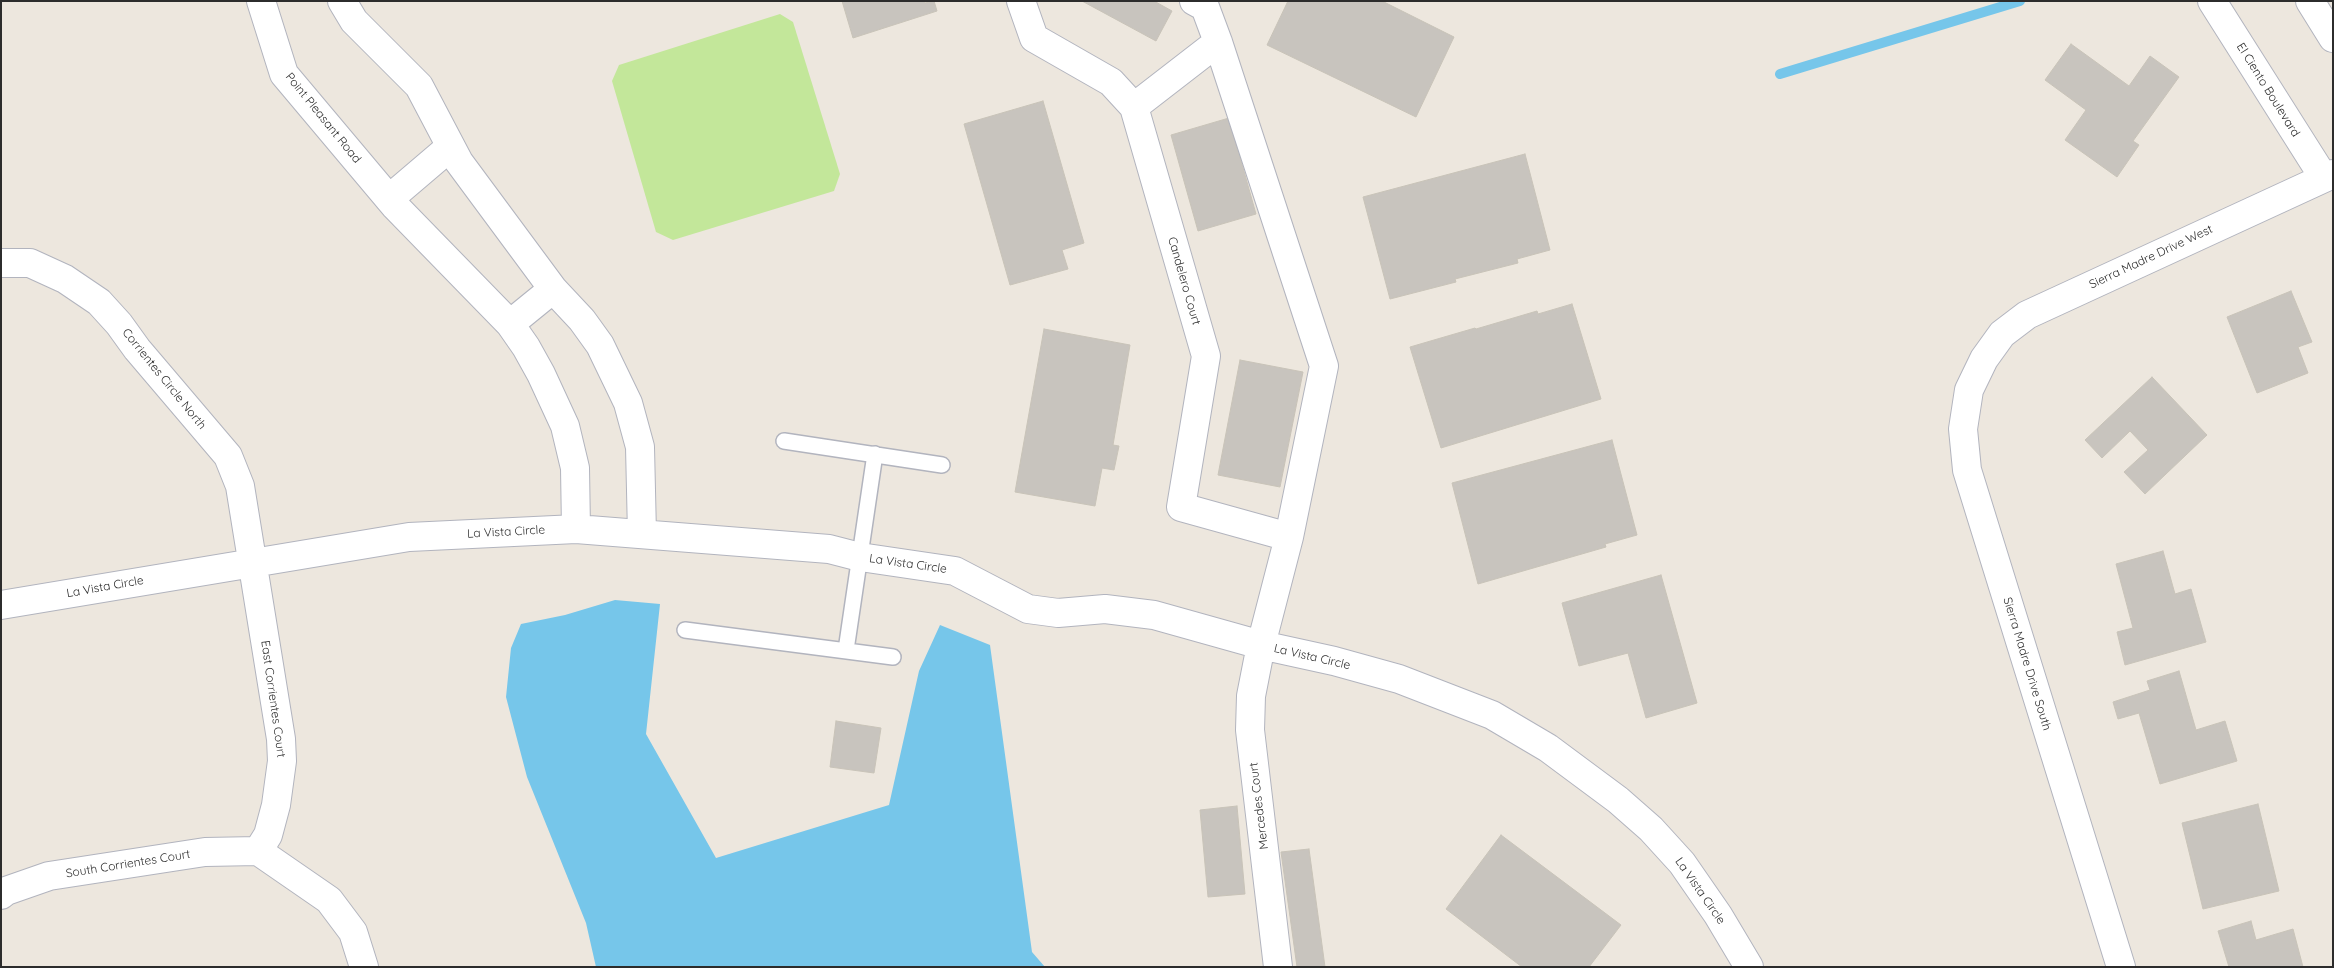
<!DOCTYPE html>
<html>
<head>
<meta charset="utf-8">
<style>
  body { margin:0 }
  #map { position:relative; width:2334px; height:968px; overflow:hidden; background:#ede7de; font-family:Quicksand,sans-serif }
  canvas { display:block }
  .frame { position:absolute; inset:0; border:2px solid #2c2c2c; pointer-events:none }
</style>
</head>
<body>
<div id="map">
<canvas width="2334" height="968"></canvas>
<div class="frame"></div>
</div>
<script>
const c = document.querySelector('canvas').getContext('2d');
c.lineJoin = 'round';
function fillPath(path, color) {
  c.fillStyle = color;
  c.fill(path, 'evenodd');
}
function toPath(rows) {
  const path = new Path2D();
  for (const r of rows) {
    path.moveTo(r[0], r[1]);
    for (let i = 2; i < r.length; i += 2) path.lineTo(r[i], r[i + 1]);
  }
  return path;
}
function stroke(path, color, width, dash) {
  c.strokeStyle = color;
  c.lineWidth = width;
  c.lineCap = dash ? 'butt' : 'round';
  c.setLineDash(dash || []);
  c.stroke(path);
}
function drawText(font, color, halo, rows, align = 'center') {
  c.font = font + ' Quicksand,sans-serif';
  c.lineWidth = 4;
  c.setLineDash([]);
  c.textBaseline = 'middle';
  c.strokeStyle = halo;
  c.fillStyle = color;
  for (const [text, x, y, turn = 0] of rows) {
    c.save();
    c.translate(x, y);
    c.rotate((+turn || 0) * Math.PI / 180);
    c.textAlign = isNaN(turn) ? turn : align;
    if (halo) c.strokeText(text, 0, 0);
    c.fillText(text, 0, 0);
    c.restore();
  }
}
fillPath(toPath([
  [780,14,793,22,840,174,834,191,673,240,656,232,612,81,619,65]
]), '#c3e79a');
fillPath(toPath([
  [615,600,660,604,646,734,716,858,889,805,919,671,940,625,990,645,1032,952,1045,967,596,967,586,923,527,777,506,697,511,648,521,624,565,615]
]), '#76c6ea');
stroke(toPath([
  [1780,74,2020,1]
]), '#76c6ea', 10);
const building = toPath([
  [842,1,924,1,925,3,934,1,937,11,853,38,842,1],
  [1082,1,1154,1,1172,11,1156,41,1082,1],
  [1288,1,1382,1,1454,37,1416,117,1267,45,1288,1],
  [2071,44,2129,86,2150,56,2179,77,2133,141,2139,145,2117,177,2065,140,2086,110,2045,80,2071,44],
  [1043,101,1084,243,1062,250,1068,269,1010,285,964,124,1043,101],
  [1229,118,1256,214,1198,231,1171,135,1229,118],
  [1525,154,1550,250,1517,259,1518,263,1455,279,1456,282,1390,299,1363,197,1525,154],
  [2291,291,2312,342,2298,347,2308,373,2257,393,2227,317,2291,291],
  [1572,304,1601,399,1441,448,1410,347,1475,328,1476,329,1537,311,1538,314,1572,304],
  [1044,329,1130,345,1113,445,1119,446,1114,470,1102,468,1095,506,1015,492,1044,329],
  [1240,360,1303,372,1280,487,1218,475,1240,360],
  [2152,377,2207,435,2145,494,2124,472,2148,450,2130,431,2102,458,2085,440,2152,377],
  [1612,440,1637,535,1605,544,1606,547,1478,584,1452,483,1612,440],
  [2163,551,2175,594,2191,589,2206,642,2125,665,2117,632,2133,628,2116,564,2163,551],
  [1661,575,1697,703,1646,718,1628,653,1579,666,1562,603,1661,575],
  [2179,671,2196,730,2225,721,2237,761,2160,784,2139,713,2118,719,2113,702,2150,690,2147,681,2179,671],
  [836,721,881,728,874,773,830,767,836,721],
  [2258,804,2279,891,2203,909,2182,823,2258,804],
  [1237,806,1245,894,1208,897,1200,810,1237,806],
  [1501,835,1621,925,1589,967,1522,967,1446,909,1501,835],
  [1309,849,1325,967,1297,967,1281,852,1309,849],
  [2251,921,2256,940,2293,929,2303,967,2229,967,2218,931,2251,921]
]);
fillPath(building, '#c8c4be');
stroke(building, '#c8c3b8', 1);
const service = toPath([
  [784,441,942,465],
  [685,630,893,657],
  [846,650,875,454]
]);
const minor = toPath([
  [261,1,284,74,395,206,510,324,526,347,541,374,565,426,575,468,576,529],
  [342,1,354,21,419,86,459,162,553,289,582,320,600,345,628,403,640,447,642,534],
  [1021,1,1034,38,1111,82,1134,107,1206,356,1181,507,1289,537],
  [1194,1,1205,7,1218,42,1324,366,1289,537,1261,645,1251,696,1250,730,1278,967],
  [2212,1,2324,178],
  [2310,1,2333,38],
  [1134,107,1218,42],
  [389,199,450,147],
  [1,263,30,263,65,279,99,302,119,324,137,349,228,456,240,486,281,739,282,761,276,805,268,835,258,851],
  [510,324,553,289],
  [1,605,409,537,576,529,829,549,860,557,955,571,1028,609,1058,613,1105,609,1154,615,1261,645,1334,661,1399,679,1492,715,1548,748,1618,800,1651,829,1682,863,1718,915,1749,967],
  [258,851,329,900,353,932,364,967],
  [1,895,6,891,49,876,205,852,258,851],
  [2121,967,1967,470,1963,429,1969,390,1984,359,2002,334,2027,315,2333,174]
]);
stroke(service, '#b2b4be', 18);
stroke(minor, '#b2b4be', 30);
stroke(service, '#fff', 15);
stroke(minor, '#fff', 28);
drawText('12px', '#2c2c2c', '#fff', [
  ["El Ciento Boulevard",2268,90,58],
  ["Point Pleasant Road",323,118,51],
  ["Sierra Madre Drive West",2151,257,-25],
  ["Candelero Court",1184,281,74],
  ["Corrientes Circle North",164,379,51],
  ["La Vista Circle",506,532,-3],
  ["La Vista Circle",908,564,8],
  ["La Vista Circle",105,587,-10],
  ["La Vista Circle",1312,657,13],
  ["Sierra Madre Drive South",2027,664,73],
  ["East Corrientes Court",273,699,82],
  ["Mercedes Court",1259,806,-97],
  ["South Corrientes Court",128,864,-9],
  ["La Vista Circle",1700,891,55]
]);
</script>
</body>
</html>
